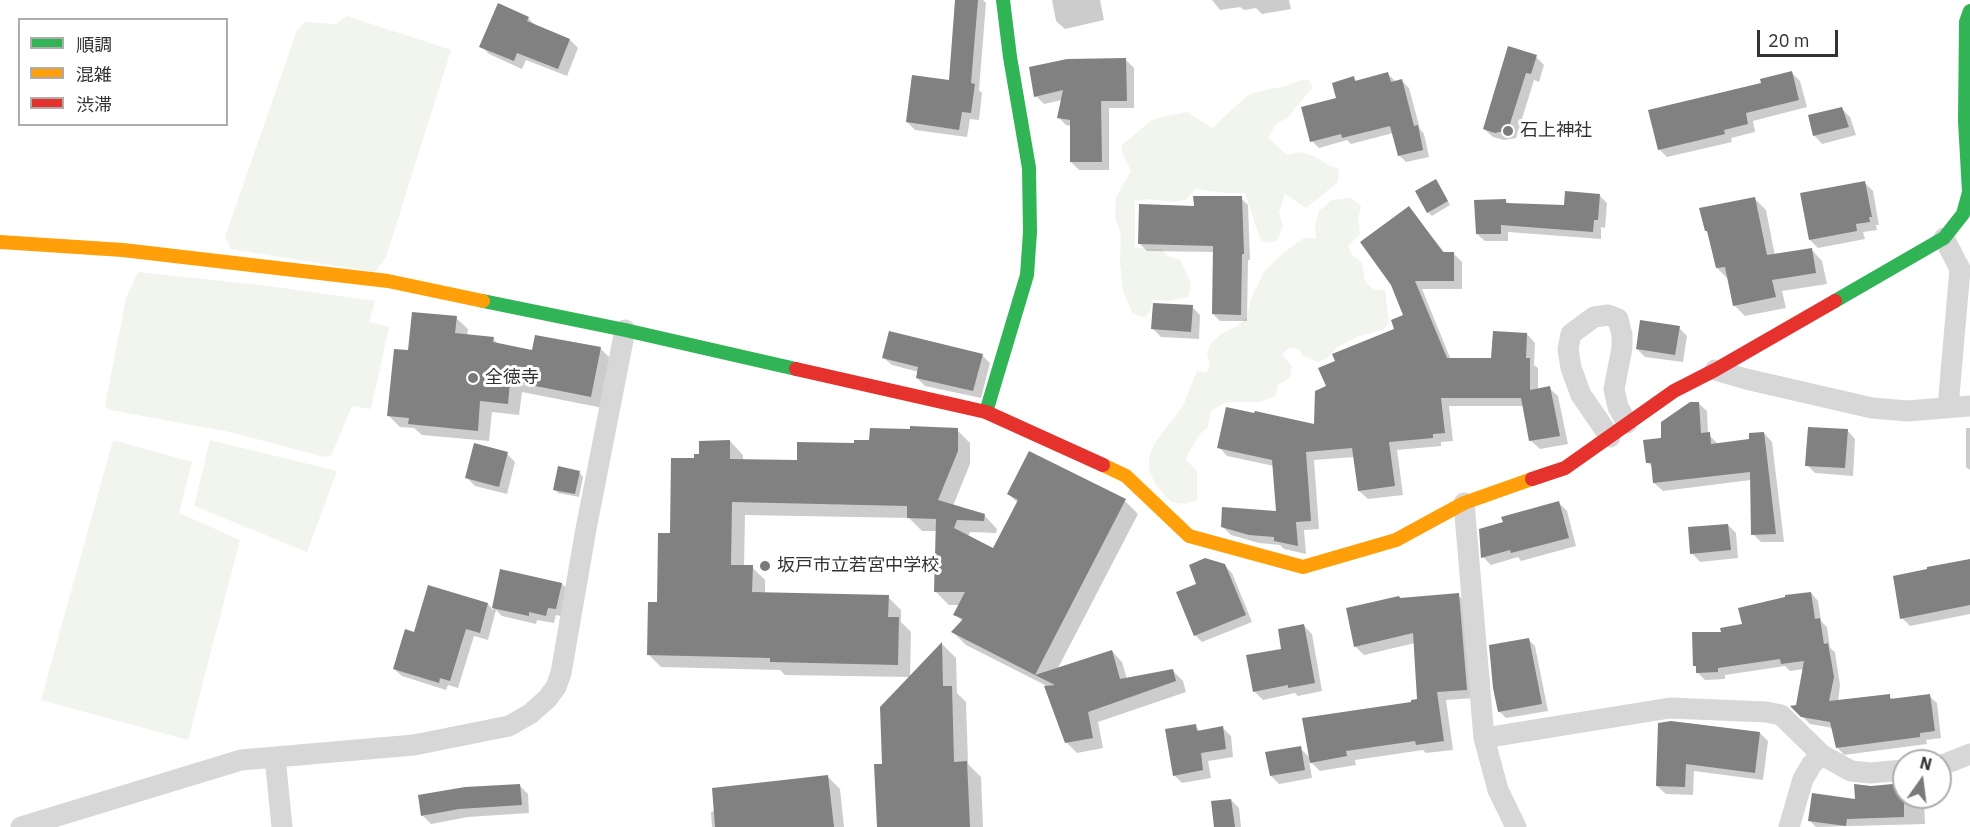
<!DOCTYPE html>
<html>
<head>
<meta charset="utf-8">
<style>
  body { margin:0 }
  #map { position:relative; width:1970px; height:827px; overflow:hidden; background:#fff; font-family:"IBM Plex Sans","Noto Sans JP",sans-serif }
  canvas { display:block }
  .legend { position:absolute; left:18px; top:18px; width:210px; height:108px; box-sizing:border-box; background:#fff; border:2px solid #adadad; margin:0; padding:8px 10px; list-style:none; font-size:18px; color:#333 }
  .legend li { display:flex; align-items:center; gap:12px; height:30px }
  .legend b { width:30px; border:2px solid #adadad }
  .north { position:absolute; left:1892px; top:749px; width:60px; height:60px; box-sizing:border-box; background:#fff; border:2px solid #adadad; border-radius:50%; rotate:14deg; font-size:16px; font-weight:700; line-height:24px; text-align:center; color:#333 }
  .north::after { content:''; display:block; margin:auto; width:21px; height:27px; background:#7a7a7a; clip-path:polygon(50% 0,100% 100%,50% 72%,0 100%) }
  .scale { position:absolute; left:1757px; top:30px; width:81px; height:27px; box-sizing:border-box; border:3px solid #333; border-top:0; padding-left:8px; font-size:18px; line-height:21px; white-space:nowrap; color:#333; -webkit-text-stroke:4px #fff; paint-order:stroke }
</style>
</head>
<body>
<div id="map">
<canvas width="1970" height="827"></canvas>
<ul class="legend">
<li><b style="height:8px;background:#30b455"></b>順調</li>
<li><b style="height:8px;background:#ff9f0a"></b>混雑</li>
<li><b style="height:8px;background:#e5322d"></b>渋滞</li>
</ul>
<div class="north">N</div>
<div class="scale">20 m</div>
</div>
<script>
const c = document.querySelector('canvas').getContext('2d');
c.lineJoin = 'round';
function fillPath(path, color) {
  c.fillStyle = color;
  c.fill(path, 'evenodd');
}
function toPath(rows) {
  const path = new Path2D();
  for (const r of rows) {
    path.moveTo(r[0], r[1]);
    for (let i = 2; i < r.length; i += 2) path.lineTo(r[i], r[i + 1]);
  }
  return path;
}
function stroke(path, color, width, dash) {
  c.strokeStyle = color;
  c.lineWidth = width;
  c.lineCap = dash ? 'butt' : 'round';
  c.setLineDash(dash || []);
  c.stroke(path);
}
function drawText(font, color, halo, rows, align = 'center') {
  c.font = font + ' "IBM Plex Sans","Noto Sans JP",sans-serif';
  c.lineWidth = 6;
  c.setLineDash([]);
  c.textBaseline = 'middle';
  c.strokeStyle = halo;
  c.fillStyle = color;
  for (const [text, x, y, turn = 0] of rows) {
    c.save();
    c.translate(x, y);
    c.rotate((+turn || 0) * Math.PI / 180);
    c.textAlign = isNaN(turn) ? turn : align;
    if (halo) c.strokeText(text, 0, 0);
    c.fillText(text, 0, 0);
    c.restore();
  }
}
fillPath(toPath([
  [347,16,451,50,386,257,375,272,231,249,225,237,297,30,305,22,336,24],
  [1301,80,1309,80,1313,87,1287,118,1276,124,1268,138,1287,155,1299,152,1314,156,1328,165,1339,169,1338,182,1306,208,1285,194,1279,212,1283,227,1277,240,1270,243,1261,241,1245,193,1225,193,1195,189,1186,200,1172,202,1150,199,1135,201,1135,247,1145,249,1162,249,1167,256,1180,260,1191,283,1188,297,1169,301,1152,300,1150,312,1144,317,1133,314,1123,292,1120,262,1121,235,1115,217,1116,198,1131,171,1122,152,1122,145,1152,120,1166,116,1187,112,1212,128,1247,96,1256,92,1286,86],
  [1351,198,1361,206,1358,219,1360,234,1348,246,1352,255,1362,263,1365,281,1374,290,1385,290,1389,324,1382,330,1357,337,1337,347,1327,358,1318,362,1303,356,1299,349,1289,348,1282,354,1292,367,1290,377,1278,385,1276,396,1260,402,1227,402,1211,411,1208,427,1199,435,1185,459,1197,471,1197,500,1185,504,1171,502,1155,484,1149,469,1149,458,1154,444,1183,406,1197,371,1207,373,1210,363,1207,353,1211,343,1221,334,1237,326,1247,317,1251,299,1264,272,1283,253,1304,238,1316,238,1315,226,1319,211,1332,200],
  [138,272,268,286,375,301,369,322,389,327,371,409,352,406,331,456,324,457,230,432,110,410,105,406,126,298],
  [113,440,192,462,179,513,240,540,188,740,41,700],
  [210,440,337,471,307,552,194,506]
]), '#f1f5ed');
fillPath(toPath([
  [957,0,983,0,986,3,979,90,982,93,979,120,970,119,967,137,915,130,907,122,951,82],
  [1052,0,1100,0,1104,20,1065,29,1056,21],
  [1212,0,1289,0,1291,9,1262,14,1256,8,1244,10,1240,7,1220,10],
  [528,18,537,27,570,40,578,48,567,76,526,60,522,69,489,54,481,46],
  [1536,57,1544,65,1539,82,1534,80,1516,138,1504,140,1493,137,1484,129],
  [1126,60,1134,68,1134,108,1109,108,1109,170,1079,170,1071,162,1071,126,1066,125,1058,117,1062,100,1044,104,1036,96],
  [1792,73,1800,81,1807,107,1753,121,1755,132,1731,138,1732,142,1667,157,1659,149,1763,84],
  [1388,74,1395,81,1402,81,1409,88,1420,129,1424,134,1429,157,1406,162,1399,155,1393,133,1351,144,1347,140,1319,148,1312,141,1354,78,1357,82],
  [1842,109,1850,117,1856,135,1822,144,1814,135],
  [1865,183,1873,191,1879,225,1876,225,1877,230,1863,232,1865,239,1818,248,1810,240],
  [1439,185,1450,205,1432,216,1428,212],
  [1600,196,1607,203,1605,228,1601,227,1601,239,1508,232,1508,241,1485,241,1477,234,1505,200,1509,204,1565,207],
  [1241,198,1248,205,1250,260,1248,260,1247,321,1220,321,1213,314,1214,252,1147,251,1140,244,1195,207],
  [1754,198,1766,210,1775,256,1811,249,1822,261,1827,284,1782,291,1786,308,1745,316,1734,305,1729,280,1717,268,1710,234,1706,231],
  [1409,208,1445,253,1453,253,1462,262,1462,289,1422,289,1451,360,1493,360,1527,334,1535,343,1534,365,1538,368,1538,390,1549,388,1558,396,1568,444,1540,449,1531,441,1524,406,1449,406,1453,441,1441,442,1441,446,1397,450,1403,495,1368,499,1359,491,1355,457,1314,460,1319,529,1304,530,1306,554,1284,549,1280,545,1259,543,1231,535,1222,526,1277,513,1274,466,1227,456,1219,447,1316,426,1328,387,1396,330,1405,315],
  [1192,307,1200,315,1199,339,1161,337,1153,329],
  [456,318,468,329,467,336,493,339,500,345,534,351,601,349,612,360,603,408,522,392,519,415,492,412,489,441,422,435,414,428,400,427,388,415,410,352],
  [1679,328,1687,336,1683,362,1645,357,1637,349],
  [982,355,990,363,981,398,925,386,917,378,919,372,892,365,884,358],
  [1698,403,1707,411,1708,434,1718,444,1748,441,1764,433,1772,442,1784,542,1761,542,1753,534,1751,480,1663,491,1654,483,1653,467,1647,462,1663,439],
  [1966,428,1970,428,1970,470,1966,467],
  [957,430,970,443,970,464,953,506,984,515,997,529,996,533,970,532,968,537,994,550,1018,503,1008,494,1125,501,1138,514,1057,670,1112,651,1122,662,1127,679,1173,671,1183,681,1186,692,1098,722,1103,748,1077,753,1066,742,1045,685,966,645,953,632,963,622,955,614,960,605,949,605,936,592,937,531,922,531,909,518,745,515,744,567,752,567,765,580,765,594,888,597,901,610,901,622,911,632,910,677,942,644,956,658,957,693,966,702,968,764,981,777,983,827,878,827,884,766,910,677,785,675,780,670,661,667,648,654,672,535,696,460,701,455,730,441,743,455,743,461,798,462,855,445],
  [1847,430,1855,439,1853,476,1815,473,1807,465],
  [507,454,515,462,507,494,475,486,467,478],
  [580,473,583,477,579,497,558,493,554,489],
  [1559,503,1567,511,1576,546,1521,561,1518,557,1491,565,1483,557],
  [1728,525,1736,533,1738,558,1700,562,1692,553],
  [1970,560,1970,614,1910,626,1902,618],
  [1224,565,1232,573,1252,622,1202,642,1195,635,1198,585],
  [502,571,562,584,570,592,564,617,556,615,554,623,537,620,536,624,502,616,496,610,488,640,474,636,458,688,448,685,446,690,402,676,394,669,415,634,488,604,493,610],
  [1811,593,1818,601,1821,621,1827,627,1830,648,1835,652,1840,685,1838,702,1889,696,1894,700,1929,696,1937,703,1941,738,1926,740,1927,744,1844,755,1837,747,1833,728,1810,724,1793,707,1798,706,1804,669,1790,671,1785,666,1725,675,1725,679,1705,680,1697,672,1697,668,1694,665,1722,633],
  [1458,595,1467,604,1475,698,1446,700,1453,750,1426,753,1423,750,1355,760,1356,765,1320,771,1309,760,1312,778,1279,784,1271,776,1300,748,1310,758,1419,700,1415,643,1364,655,1355,646,1401,600],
  [1304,626,1312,634,1322,691,1298,696,1295,693,1263,700,1255,692,1283,650],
  [1528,639,1535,646,1548,711,1506,718,1499,711],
  [1688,723,1760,733,1768,741,1763,780,1694,771,1693,795,1666,794,1657,786,1660,724],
  [1195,726,1201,732,1223,728,1231,736,1233,757,1208,761,1211,778,1182,783,1174,775],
  [828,777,840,789,844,827,712,827,711,812],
  [1904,784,1904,797,1924,797,1925,824,1816,827,1809,820,1857,801,1871,787],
  [520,786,528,794,529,813,468,817,431,824,423,816],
  [1231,800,1239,808,1241,827,1216,827]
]), '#0003');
fillPath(toPath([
  [955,0,978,0,971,83,975,84,971,113,962,112,959,130,906,122,912,75,949,80],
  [498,3,529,17,527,21,570,39,558,69,517,53,514,61,479,47],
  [1508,46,1537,55,1531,74,1526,73,1508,130,1495,133,1483,129],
  [1126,58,1127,101,1101,101,1102,162,1070,162,1070,120,1057,118,1063,90,1034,97,1029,67,1067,59],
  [1792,71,1799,100,1746,113,1748,124,1724,130,1725,134,1658,150,1648,110,1761,83,1760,79],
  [1388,72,1391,82,1402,79,1414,126,1418,125,1423,150,1398,156,1390,126,1342,138,1341,134,1310,142,1301,107,1336,98,1332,83,1354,76,1355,81],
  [1842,107,1849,127,1813,136,1808,115],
  [1436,179,1448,201,1427,213,1415,191],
  [1865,181,1872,217,1869,217,1870,222,1856,224,1857,231,1809,240,1800,193],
  [1565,191,1600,194,1598,220,1594,220,1593,232,1501,225,1501,234,1476,234,1474,200,1506,199,1506,203,1564,205],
  [1193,196,1242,196,1244,254,1242,254,1241,315,1212,314,1213,246,1138,244,1139,204,1194,206],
  [1755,197,1767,255,1812,248,1816,273,1772,280,1776,297,1733,306,1725,267,1716,268,1707,231,1705,231,1699,208],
  [1409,206,1443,252,1454,252,1454,281,1415,281,1447,358,1491,358,1493,331,1527,333,1526,358,1530,358,1530,390,1550,386,1560,436,1529,441,1521,398,1441,398,1445,433,1433,434,1433,438,1389,442,1395,486,1358,491,1352,448,1306,452,1311,521,1296,522,1298,546,1274,541,1274,537,1249,535,1221,527,1222,507,1276,511,1272,460,1217,448,1226,407,1254,413,1255,411,1314,424,1315,391,1326,386,1318,368,1335,361,1332,354,1394,329,1391,320,1403,315,1391,285,1360,242],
  [1153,303,1193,305,1191,332,1151,329],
  [412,312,457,316,455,333,494,337,493,342,532,350,535,335,601,347,591,397,510,381,508,404,480,401,478,431,408,424,409,418,387,416,394,349,408,350],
  [1640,320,1680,326,1675,355,1636,349],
  [889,331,983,354,973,391,916,378,918,367,882,358],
  [1690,402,1699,402,1701,433,1710,432,1711,444,1749,439,1749,442,1749,433,1764,432,1776,534,1751,535,1750,472,1653,483,1651,463,1646,463,1643,440,1661,438,1661,422],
  [910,426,958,428,958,451,938,500,985,514,984,521,957,520,954,528,993,548,1018,500,1007,494,1029,451,1126,499,1035,675,951,632,963,619,953,615,965,592,934,592,936,519,907,518,907,506,732,502,731,565,753,565,752,592,889,595,888,617,899,617,898,665,770,662,770,658,647,655,648,602,657,602,658,533,670,533,671,458,694,458,694,454,699,454,699,441,730,440,730,459,797,460,797,442,854,443,854,440,869,440,870,428,910,429],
  [1808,427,1848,429,1845,468,1805,466],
  [474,443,508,452,499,487,465,478],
  [558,466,580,471,575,494,553,490],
  [1559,501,1569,538,1511,553,1510,550,1481,558,1479,529,1503,522,1501,517],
  [1728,524,1731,550,1690,554,1688,527],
  [1205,558,1225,564,1246,615,1194,636,1176,592,1196,584,1189,565],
  [1970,559,1970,605,1900,619,1893,576,1927,569,1927,567],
  [500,569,562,583,556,609,548,608,546,616,529,612,529,616,492,608],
  [428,585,488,603,480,633,466,629,450,681,440,678,439,683,393,669,405,629,414,632],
  [1811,592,1815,619,1820,618,1824,644,1828,643,1834,677,1829,701,1890,694,1890,699,1930,694,1935,731,1920,733,1920,737,1836,748,1830,722,1801,717,1790,706,1796,705,1804,661,1781,664,1780,659,1718,668,1718,672,1696,673,1696,666,1693,666,1692,632,1721,632,1720,628,1742,624,1738,608,1785,597,1785,595],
  [1459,593,1467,690,1437,692,1444,741,1416,745,1415,741,1346,751,1347,756,1310,763,1302,718,1411,702,1411,700,1417,699,1413,633,1354,647,1346,608,1399,596,1400,598],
  [1304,624,1315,683,1288,688,1288,685,1253,692,1246,655,1281,649,1278,629],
  [1529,638,1542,704,1498,712,1493,688,1489,645],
  [942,642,943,686,952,686,954,762,967,761,970,827,877,827,874,764,882,764,880,707],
  [1112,650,1120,679,1173,669,1176,681,1088,712,1093,738,1065,743,1044,686,1055,685,1035,675],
  [1671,721,1760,732,1755,773,1686,764,1685,787,1656,786,1658,723],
  [1196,724,1197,731,1223,726,1226,749,1201,753,1203,770,1173,776,1165,729],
  [1301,746,1305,770,1270,776,1265,752],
  [828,775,834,827,715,827,712,788],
  [1904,783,1904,817,1847,819,1846,826,1808,821,1812,793,1855,799,1854,784,1871,786],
  [520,784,522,805,459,809,421,816,418,795,465,787],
  [1231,799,1235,827,1214,827,1211,801]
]), '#818181');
stroke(toPath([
  [1944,238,1960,269,1948,407],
  [1715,370,1746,379,1872,408,1907,411,1970,406],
  [1610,437,1581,395,1571,368,1568,349,1571,334,1594,317,1608,315,1618,319,1622,335,1622,348,1614,389,1618,407,1627,423],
  [1464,503,1484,738,1498,790,1516,827],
  [1484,738,1670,708,1766,712,1781,715,1822,755,1851,771,1870,773,1904,770],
  [275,757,282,827],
  [1940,766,1970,754],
  [21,827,241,760,414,745,509,726,530,714,547,699,556,687,561,673,586,529,625,330],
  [1789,827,1803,779,1812,764,1822,755]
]), '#d7d7d7', 21);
stroke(toPath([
  [483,301,625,330,796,369],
  [1835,301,1944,238,1963,214,1969,192,1965,121,1966,22,1970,11],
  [986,412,1027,275,1030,232,1029,168,1010,57,1003,0]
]), '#30b455', 14);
stroke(toPath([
  [0,242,123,250,388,281,483,301],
  [1103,465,1126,476,1189,536,1303,567,1396,540,1464,503,1532,479]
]), '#ff9f0a', 14);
stroke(toPath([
  [796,369,986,412,1103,465],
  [1532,479,1565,468,1674,391,1715,370,1835,301]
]), '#e5322d', 14);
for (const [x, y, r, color] of [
  [1508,131,6,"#7a7a7a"],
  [473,378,6,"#7a7a7a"],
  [765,566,6,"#7a7a7a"]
]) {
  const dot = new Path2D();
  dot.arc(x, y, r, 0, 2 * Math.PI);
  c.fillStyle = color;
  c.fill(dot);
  stroke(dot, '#fff', 2);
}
drawText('18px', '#333', '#fff', [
  ["石上神社",1520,131],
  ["全徳寺",485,378],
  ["坂戸市立若宮中学校",777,566]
], 'left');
</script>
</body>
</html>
